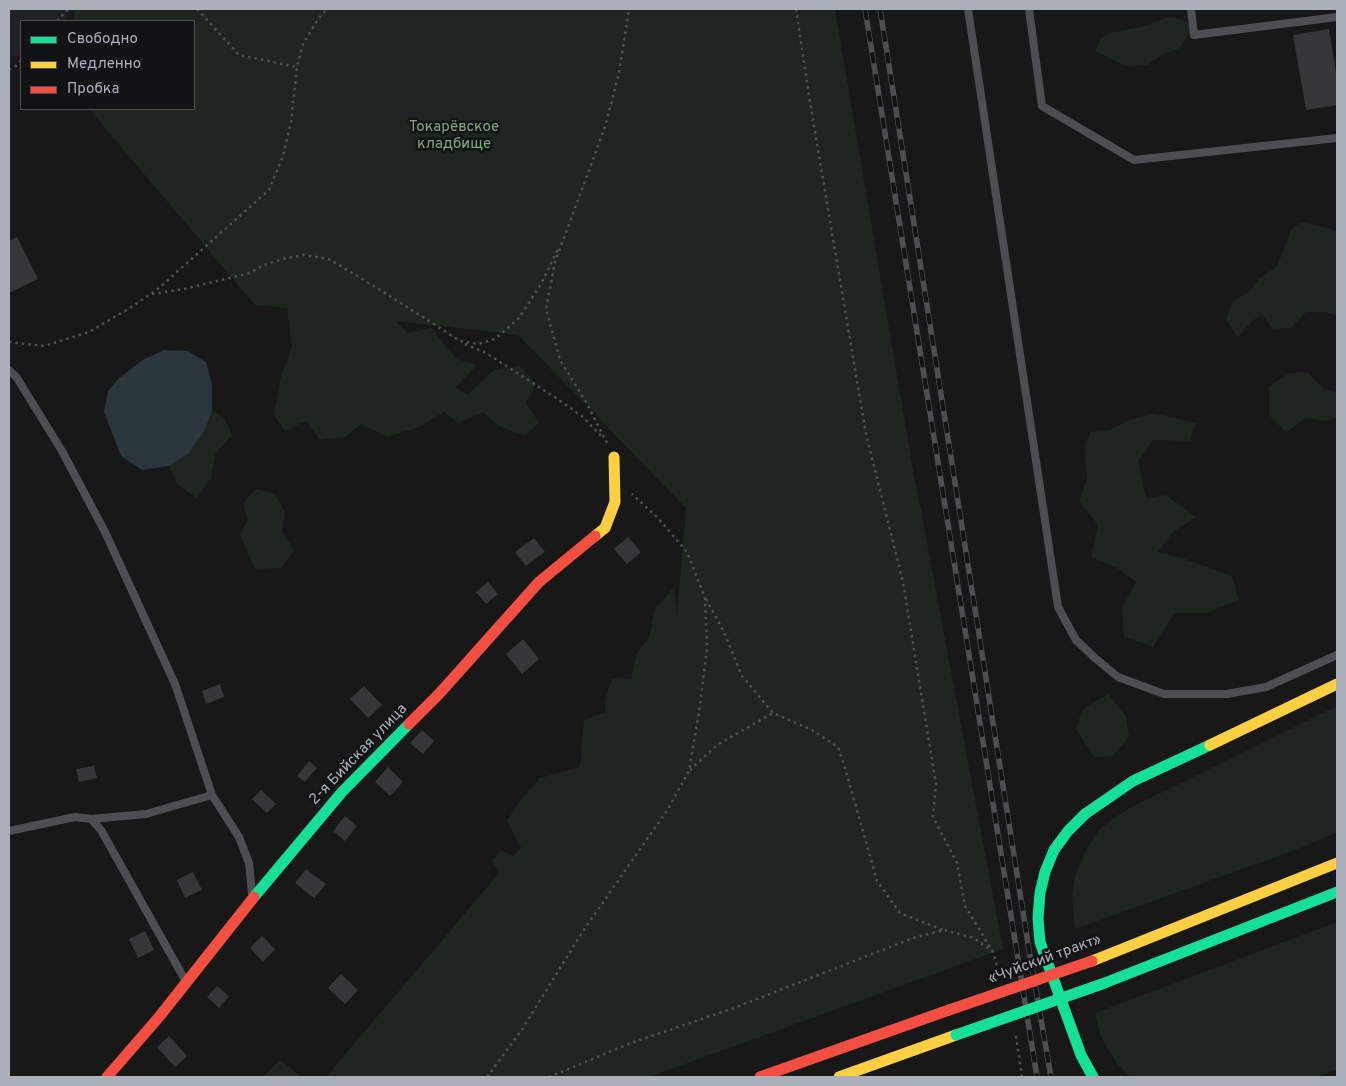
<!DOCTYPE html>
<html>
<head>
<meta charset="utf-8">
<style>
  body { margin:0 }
  #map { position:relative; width:1346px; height:1086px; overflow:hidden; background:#181819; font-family:Overpass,sans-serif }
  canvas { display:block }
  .frame { position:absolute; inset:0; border:10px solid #a9b0ba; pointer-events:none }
  .legend { position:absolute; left:20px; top:20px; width:175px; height:90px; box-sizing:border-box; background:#121315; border:1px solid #4e5257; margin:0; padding:6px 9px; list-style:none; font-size:15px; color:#a9b0ba }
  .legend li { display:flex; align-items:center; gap:10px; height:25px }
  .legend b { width:25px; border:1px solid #4e5257 }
</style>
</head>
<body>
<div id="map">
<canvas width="1346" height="1086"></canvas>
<div class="frame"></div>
<ul class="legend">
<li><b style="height:6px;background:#16e098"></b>Свободно</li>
<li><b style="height:6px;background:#ffcf43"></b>Медленно</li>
<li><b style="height:6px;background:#f24e42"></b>Пробка</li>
</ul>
</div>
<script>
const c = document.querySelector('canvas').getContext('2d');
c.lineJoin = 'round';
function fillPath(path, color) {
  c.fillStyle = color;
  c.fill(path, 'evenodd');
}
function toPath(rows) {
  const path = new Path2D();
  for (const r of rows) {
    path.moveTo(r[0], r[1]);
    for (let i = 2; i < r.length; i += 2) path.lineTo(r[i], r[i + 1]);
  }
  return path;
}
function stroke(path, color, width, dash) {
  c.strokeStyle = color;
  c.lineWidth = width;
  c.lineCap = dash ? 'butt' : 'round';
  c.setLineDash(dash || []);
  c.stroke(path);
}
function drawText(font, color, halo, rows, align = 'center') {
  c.font = font + ' Overpass,sans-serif';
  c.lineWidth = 5;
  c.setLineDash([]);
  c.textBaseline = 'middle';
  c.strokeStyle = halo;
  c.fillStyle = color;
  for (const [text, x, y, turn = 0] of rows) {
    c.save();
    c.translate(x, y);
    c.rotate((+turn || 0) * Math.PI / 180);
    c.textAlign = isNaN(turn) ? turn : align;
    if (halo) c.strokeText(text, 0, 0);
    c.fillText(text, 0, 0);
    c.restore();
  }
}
fillPath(toPath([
  [9,9,71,9,66,21,21,21,21,55,9,57]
]), '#222225');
fillPath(toPath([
  [74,9,835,9,913,470,920,506,921,507,922,516,1003,949,649,1077,326,1077,500,872,491,861,501,850,513,856,521,847,507,821,520,801,540,778,580,767,584,720,605,712,605,700,612,678,631,679,637,653,649,638,655,609,674,587,677,616,686,508,518,335,396,321,408,333,432,328,446,347,457,359,477,365,456,387,467,395,494,370,520,366,536,384,526,403,539,423,525,436,499,426,483,412,458,423,444,412,419,427,387,437,361,424,345,437,320,440,306,421,285,431,274,415,281,376,292,346,287,308,255,305,89,109,194,109,194,21,75,21],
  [1168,17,1183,20,1193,28,1179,49,1163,54,1147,65,1126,66,1095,51,1101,38,1110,33,1141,27],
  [1302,222,1328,228,1337,232,1337,316,1326,312,1306,312,1291,328,1273,329,1262,315,1252,321,1238,337,1226,320,1233,301,1250,291,1259,279,1276,267,1283,252,1291,229],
  [1307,372,1324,389,1337,393,1337,418,1324,421,1306,418,1286,432,1269,415,1269,386,1290,373],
  [212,410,224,418,232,435,215,454,211,478,197,498,177,484,169,466,189,453,204,432],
  [1153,413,1196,423,1190,441,1153,440,1138,461,1146,498,1166,495,1196,517,1173,532,1158,552,1185,559,1232,576,1239,600,1206,613,1174,613,1153,647,1124,636,1122,608,1136,582,1119,569,1091,557,1098,525,1079,501,1087,479,1085,446,1091,432,1109,430,1127,421],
  [256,489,275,494,285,512,282,532,294,550,281,568,255,569,240,535,248,520,243,503],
  [1108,694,1126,716,1129,737,1113,756,1094,757,1076,729,1082,710],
  [1337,706,1337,832,1298,849,1075,929,1072,896,1075,876,1086,850,1099,830,1114,818,1130,808],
  [1337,922,1337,1069,1317,1077,1131,1077,1118,1065,1101,1037,1095,1013],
  [280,1060,302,1077,263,1077]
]), '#1e261f');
fillPath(toPath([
  [165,350,188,351,206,362,212,385,212,410,204,432,189,453,169,466,142,470,121,456,104,412,108,391,118,379,144,359]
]), '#2a353c');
fillPath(toPath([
  [1329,29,1337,79,1337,105,1306,110,1293,35],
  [17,237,38,279,9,293,9,241],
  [628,537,641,552,627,564,614,549],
  [534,538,545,552,526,566,515,552],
  [488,582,498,594,486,604,476,592],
  [523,639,539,659,522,674,506,654],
  [220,684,224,697,206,704,202,691],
  [364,686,382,705,368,718,350,699],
  [422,730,434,741,423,754,410,743],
  [309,761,317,768,305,782,297,776],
  [94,766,97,778,79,782,76,769],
  [388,767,403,782,390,796,375,782],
  [261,790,276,804,267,813,252,799],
  [345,816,357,826,345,841,333,831],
  [306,869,326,884,314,898,295,883],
  [193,872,202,890,185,898,177,880],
  [145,931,154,950,138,958,129,939],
  [262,936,275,949,263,962,250,948],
  [341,974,358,990,345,1004,328,988],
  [217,986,229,996,219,1008,207,997],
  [169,1036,187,1056,175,1067,157,1047]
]), '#363638');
stroke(toPath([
  [197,9,239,55,297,67],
  [796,9,810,102,866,434,903,582,936,784,933,817,957,863,965,906,993,952],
  [57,21,68,9],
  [9,70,16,66,21,61],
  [152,294,184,289,250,273,264,265,283,259,304,255,329,259,382,291,460,341,478,344,495,339,519,318,541,284,558,249],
  [9,342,44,346,89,332,130,308,159,288,269,190,283,156,291,122,297,67,303,44,319,18,327,9],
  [465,344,486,353,556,398,583,417,602,437],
  [607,443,586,402,560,360,546,309,555,262,605,127,619,73,629,9],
  [706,599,724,632,742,676,773,713,812,730,838,747,845,768,877,881,900,913,943,930],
  [690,770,717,745,773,713],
  [1016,1036,1022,1077],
  [487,1077,523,1028,583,931,668,809,689,771,699,712,707,648,705,598,687,552,657,517,632,494],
  [549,1077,631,1043,734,1008,913,938,944,930,974,938,993,952,999,973]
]), '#4e5053', 2.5, [2.5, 4]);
stroke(toPath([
  [968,9,1058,607,1076,640,1095,658,1118,677,1164,694,1227,694,1266,687,1337,655],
  [1029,9,1042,106,1134,160,1337,138],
  [1191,9,1194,35,1337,17],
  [9,370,17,378,62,451,105,532,175,684,212,795,239,837,249,863,252,893],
  [91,819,146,814,212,795],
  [9,831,75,817,91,819,101,830,185,980]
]), '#4c4e52', 8);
stroke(toPath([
  [254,897,342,792,409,724],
  [1102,984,1337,892],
  [1093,1077,1081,1055,1040,942,1038,918,1040,893,1045,872,1054,850,1068,831,1085,814,1133,781,1210,745]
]), '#16e098', 11);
stroke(toPath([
  [595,536,605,528,615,502,614,457],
  [1210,745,1337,684],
  [1092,961,1337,863],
  [839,1077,956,1035]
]), '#ffcf43', 11);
stroke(toPath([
  [409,724,439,694,539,582,595,536],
  [107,1077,159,1017,254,897],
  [760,1077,949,1010]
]), '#f24e42', 11);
const rail = toPath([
  [865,9,1037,1077],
  [880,9,1029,950,1051,1077]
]);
stroke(rail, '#4c4e51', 5.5);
stroke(rail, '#121315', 4, [11]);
stroke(toPath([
  [956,1035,1102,984]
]), '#16e098', 11);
stroke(toPath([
  [949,1010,1092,961]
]), '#f24e42', 11);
drawText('15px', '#80a67f', '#121315', [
  ["Токарёвское",454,128],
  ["кладбище",454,145]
]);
drawText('15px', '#a9b0ba', '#121315', [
  ["2-я Бийская улица",359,755,-46],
  ["«Чуйский тракт»",1045,960,-20]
]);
</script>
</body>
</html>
